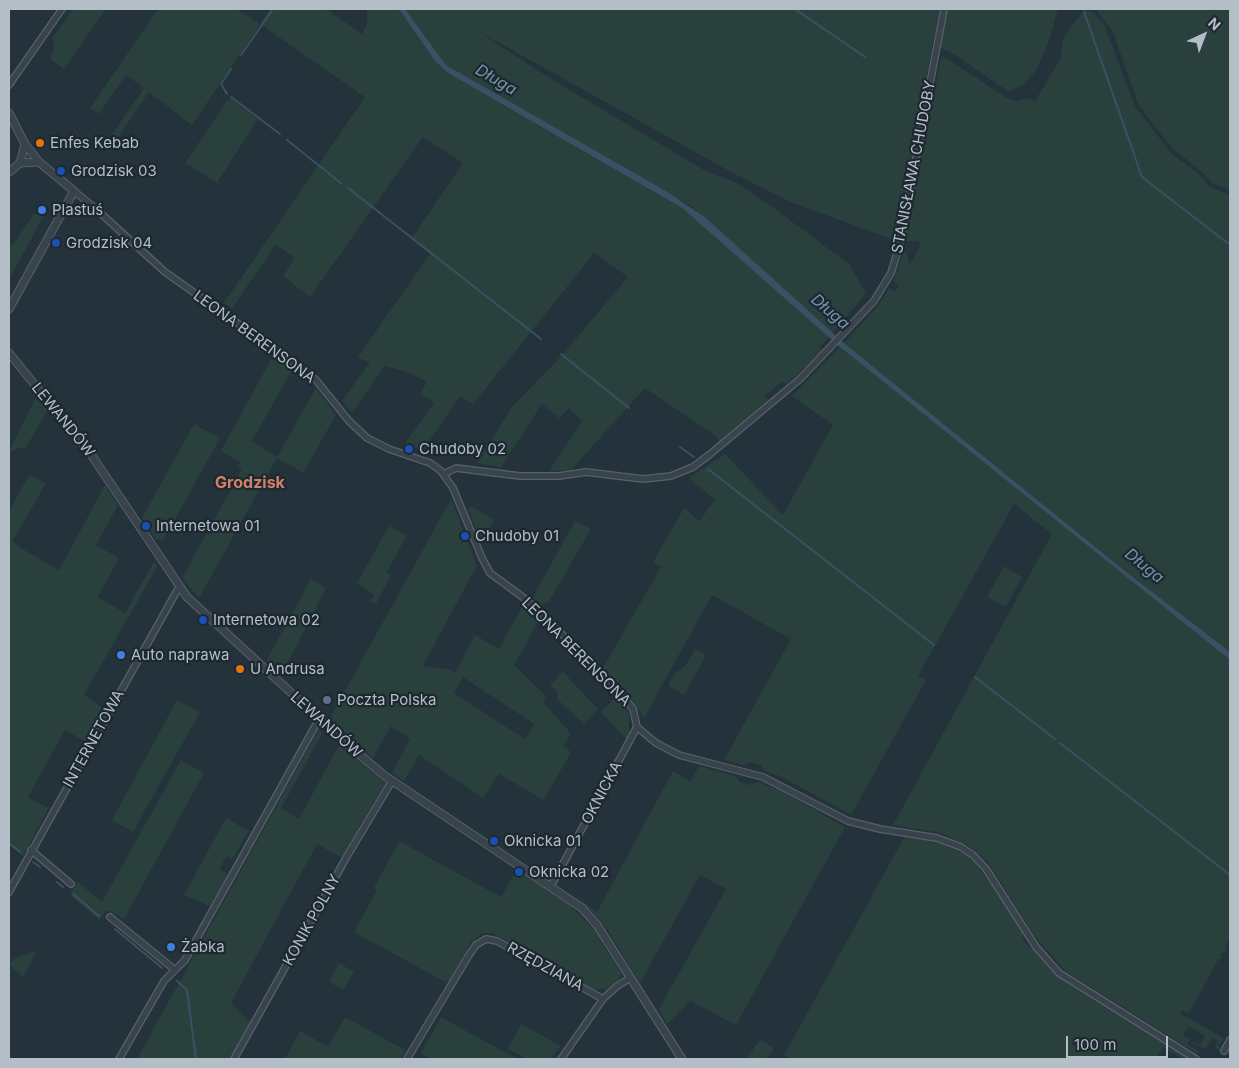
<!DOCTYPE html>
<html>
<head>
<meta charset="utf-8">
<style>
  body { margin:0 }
  #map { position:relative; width:1239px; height:1068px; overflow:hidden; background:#24323b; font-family:Inter,sans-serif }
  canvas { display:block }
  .frame { position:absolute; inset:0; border:10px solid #b3bec7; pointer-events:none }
  .north { position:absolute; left:1179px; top:10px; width:50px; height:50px; -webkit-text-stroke:4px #1d2830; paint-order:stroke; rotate:43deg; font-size:14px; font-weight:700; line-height:20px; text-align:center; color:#b3bec7 }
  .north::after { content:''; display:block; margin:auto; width:18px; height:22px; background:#b3bec7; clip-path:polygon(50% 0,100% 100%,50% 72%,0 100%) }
  .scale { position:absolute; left:1066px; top:1036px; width:102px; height:22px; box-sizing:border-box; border:2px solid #b3bec7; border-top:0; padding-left:6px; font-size:15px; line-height:18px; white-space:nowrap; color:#b3bec7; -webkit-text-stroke:4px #1d2830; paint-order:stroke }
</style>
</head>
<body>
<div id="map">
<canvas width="1239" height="1068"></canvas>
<div class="frame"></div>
<div class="north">N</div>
<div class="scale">100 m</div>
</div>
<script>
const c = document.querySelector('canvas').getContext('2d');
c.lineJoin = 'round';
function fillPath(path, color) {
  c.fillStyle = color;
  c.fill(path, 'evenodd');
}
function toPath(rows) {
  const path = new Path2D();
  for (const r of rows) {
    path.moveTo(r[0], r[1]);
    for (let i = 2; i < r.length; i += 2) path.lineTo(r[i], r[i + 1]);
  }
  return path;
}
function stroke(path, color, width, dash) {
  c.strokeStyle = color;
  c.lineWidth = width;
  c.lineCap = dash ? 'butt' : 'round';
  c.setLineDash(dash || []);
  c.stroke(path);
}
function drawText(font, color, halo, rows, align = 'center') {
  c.font = font + ' Inter,sans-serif';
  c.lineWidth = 4.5;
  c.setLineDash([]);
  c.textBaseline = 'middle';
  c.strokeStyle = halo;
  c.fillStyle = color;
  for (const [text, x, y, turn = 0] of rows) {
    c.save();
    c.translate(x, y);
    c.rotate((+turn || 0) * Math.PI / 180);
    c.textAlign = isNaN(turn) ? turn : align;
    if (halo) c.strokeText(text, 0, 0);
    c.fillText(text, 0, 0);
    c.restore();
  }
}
fillPath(toPath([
  [73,9,106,9,64,69,50,59,54,51,53,37],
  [158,9,237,9,260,24,270,9,326,9,362,34,367,25,367,9,399,9,435,61,448,73,682,208,829,337,821,346,818,344,822,350,811,361,786,385,782,382,764,396,768,400,719,442,716,436,645,388,571,470,549,471,582,421,569,408,559,418,542,404,501,467,477,463,512,407,564,353,628,277,594,253,473,404,460,396,423,450,404,445,434,403,420,393,427,382,407,372,385,366,352,413,342,401,370,362,357,358,430,254,411,239,463,163,423,137,310,297,283,276,295,258,276,245,232,308,224,303,365,97,260,24,192,125,149,92,116,140,111,136,144,88,126,75,99,114,90,108],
  [405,9,939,9,897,241,793,203,731,172,476,30,548,77,704,170,737,183,771,206,849,264,866,293,833,333,692,207,446,65],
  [947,9,1058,9,1049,41,1036,71,1022,85,1009,92,952,53,939,47],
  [1096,9,1230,9,1230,190,1213,184,1201,171,1173,149,1151,122,1138,104,1113,32],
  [1084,10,1092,12,1104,24,1135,106,1154,131,1173,155,1199,174,1210,187,1230,195,1230,652,1120,567,844,343,877,307,890,288,895,291,899,287,894,281,905,247,910,265,921,244,918,241,904,242,941,57,946,58,1007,98,1016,101,1029,98,1035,101,1060,60,1063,38],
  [231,99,258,119,217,183,185,163,227,101],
  [34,213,43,217,9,280,9,243,13,245],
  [840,347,1230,660,1230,938,1225,948,1226,952,1223,952,1220,956,1223,957,1218,960,1189,1013,1183,1010,1181,1014,1224,1038,1218,1046,1221,1048,1220,1051,1215,1047,1218,1041,1212,1038,1206,1049,1193,1043,1194,1041,1200,1045,1205,1036,1188,1026,1183,1035,1190,1039,1187,1044,1199,1051,1198,1054,1065,971,1033,934,988,862,970,846,941,833,893,825,1052,534,1014,504,918,676,926,680,851,815,780,776,764,771,761,765,750,762,744,765,724,760,791,639,712,595,644,718,625,690,603,668,661,567,653,562,684,508,699,521,715,500,689,478,725,454,783,515,833,425,792,396],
  [274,354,293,368,252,441,277,457,316,388,336,415,303,473,277,458,199,598,182,578,242,469,238,466,240,462,221,451],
  [35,399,41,400,48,410,25,449,21,447,9,452],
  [194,424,220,438,163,541,156,539,142,518],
  [29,475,46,483,13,541,19,547,59,570,105,485,118,505,96,545,119,558,98,597,125,613,154,562,157,567,84,695,105,709,86,742,65,730,28,797,49,808,23,856,9,845,9,511],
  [451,499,477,565,423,666,449,669,455,673,475,635,499,649,523,605,540,619,514,665,546,696,543,702,568,730,570,736,563,746,571,752,544,800,499,774,483,798,419,755,404,781,392,773,410,739,391,726,373,758,330,718],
  [463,677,534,724,525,739,454,693],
  [471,506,494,520,481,542,468,509],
  [575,521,591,529,548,603,541,605,533,597],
  [389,526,407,535,387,572,391,575,376,604,371,601,374,595,357,583],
  [1004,566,1022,577,1006,607,987,597],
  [311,579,326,588,284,670,279,673,266,661],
  [695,649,706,655,684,695,668,686,674,674,685,666],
  [563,672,598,709,584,724,558,700,558,693,550,685],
  [616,696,629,713,629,734,627,740,601,712],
  [177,700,200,712,133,832,112,820],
  [319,729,323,732,281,808,299,819,339,745,387,784,378,795,342,858,317,844,231,1003,249,1021,251,1020,231,1059,137,1059],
  [181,760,204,773,124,919,110,911,106,911,99,920,70,895,78,882,102,902],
  [699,766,736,776,739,782,750,785,758,782,781,791,845,827,736,1025,690,1001,667,1024,659,1009,726,889,700,875,640,983,606,928,593,912,574,894,597,912,673,771,690,782],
  [226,818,249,831,232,859,226,856,220,869,228,874,210,906,184,895],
  [905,836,943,843,968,856,995,889,1023,934,1023,939,1028,947,1033,949,1055,975,1082,993,1189,1059,1183,1059,1163,1047,1156,1059,792,1059,784,1055],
  [399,841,501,897,516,870,567,903,594,929,581,912,599,934,605,945,595,932,621,973,619,981,607,988,594,990,495,934,483,933,471,942,450,980,445,982,354,932,377,890,374,888],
  [37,951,23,977,9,965,15,958],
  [339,963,354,972,343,990,329,982],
  [441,1017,473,1035,518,1059,432,1059,421,1053],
  [347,1018,405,1050,401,1059,285,1059,300,1031,328,1047,344,1019],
  [521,1024,561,1046,551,1059,527,1059,508,1049],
  [760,1040,774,1048,766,1059,746,1059]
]), '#29403d');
fillPath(toPath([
  [399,9,405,9,446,65,666,191,706,218,844,343,1120,567,1230,652,1230,660,840,347,682,208,448,73,435,61]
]), '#395162');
stroke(toPath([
  [795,9,865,57],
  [1084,12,1142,177,1230,245],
  [241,55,273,9],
  [227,94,221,84,231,69],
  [231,97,280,134],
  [287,140,342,184],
  [348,188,541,339],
  [561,354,629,408],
  [680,447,694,457],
  [708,469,934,645],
  [975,677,1055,739],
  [1060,743,1230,875],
  [9,843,20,852],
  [33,862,40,867],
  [57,882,63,887],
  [73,894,99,916],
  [115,929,162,968],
  [177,981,187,990,196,1059]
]), '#395162', 2);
const minor = toPath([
  [9,85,62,9],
  [74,191,96,209,165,272,305,371,316,380,349,421,367,438,389,449,430,463,441,471,453,488,482,558,490,573,528,601,570,642,625,699,633,709,637,727,656,743,679,755,763,777,848,821,880,829,937,838,961,847,973,855,986,869,1036,947,1059,973,1196,1059],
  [444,474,456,468,520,476,559,476,586,472,643,479,671,476,693,467,709,455,800,379,874,301,891,273,900,244,944,9],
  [31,850,71,884],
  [551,886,637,727],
  [9,892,179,587],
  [110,917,175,970],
  [1224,1051,1230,1040],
  [119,1059,164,981,185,960,319,719],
  [234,1059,346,858,392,781],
  [407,1059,469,955,476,945,486,939,497,941,603,999],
  [561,1059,603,999,616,987,630,978]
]);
const tertiary = toPath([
  [9,113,25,144,39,162,74,191,9,309],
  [20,163,25,144],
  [20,163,39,162],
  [9,172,20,163],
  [9,353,90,453,187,597,348,745,385,776,582,908,597,925,682,1059]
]);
stroke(minor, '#56616a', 8);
stroke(tertiary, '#56616a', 9);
stroke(minor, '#38434c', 5.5);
stroke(tertiary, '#38434c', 7);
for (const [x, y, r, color] of [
  [40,143,5,"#e8710a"],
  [61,171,5,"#1a4fb4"],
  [42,210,5,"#3f7fe0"],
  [56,243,5,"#1a4fb4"],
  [409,449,5,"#1a4fb4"],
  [146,526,5,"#1a4fb4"],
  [465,536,5,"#1a4fb4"],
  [203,620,5,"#1a4fb4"],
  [121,655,5,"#3f7fe0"],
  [240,669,5,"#e8710a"],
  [327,700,5,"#5c6f8a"],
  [494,841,5,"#1a4fb4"],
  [519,872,5,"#1a4fb4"],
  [171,947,5,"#3f7fe0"]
]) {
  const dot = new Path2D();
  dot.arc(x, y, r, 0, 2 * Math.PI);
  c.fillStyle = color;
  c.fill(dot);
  stroke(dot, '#1d2830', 2);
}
drawText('15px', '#b3bec7', '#1d2830', [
  ["Enfes Kebab",50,143],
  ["Grodzisk 03",71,171],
  ["Plastuś",52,210],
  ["Grodzisk 04",66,243],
  ["Chudoby 02",419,449],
  ["Internetowa 01",156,526],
  ["Chudoby 01",475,536],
  ["Internetowa 02",213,620],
  ["Auto naprawa",131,655],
  ["U Andrusa",250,669],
  ["Poczta Polska",337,700],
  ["Oknicka 01",504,841],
  ["Oknicka 02",529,872],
  ["Żabka",181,947]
], 'left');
drawText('15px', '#b3bec7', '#1d2830', [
  ["STANISŁAWA CHUDOBY",914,167,-79],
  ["LEONA BERENSONA",254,337,36],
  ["LEWANDÓW",63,420,51],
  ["LEONA BERENSONA",576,652,45],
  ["LEWANDÓW",326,725,42],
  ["INTERNETOWA",94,739,-61],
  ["OKNICKA",602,793,-62],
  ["KONIK POLNY",312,920,-61],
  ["RZĘDZIANA",545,967,29]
]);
drawText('italic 16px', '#7594aa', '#1d2830', [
  ["Długa",496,80,30],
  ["Długa",830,312,41],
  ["Długa",1144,566,39]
]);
drawText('bold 16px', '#d08266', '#1d2830', [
  ["Grodzisk",250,483]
]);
</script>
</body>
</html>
